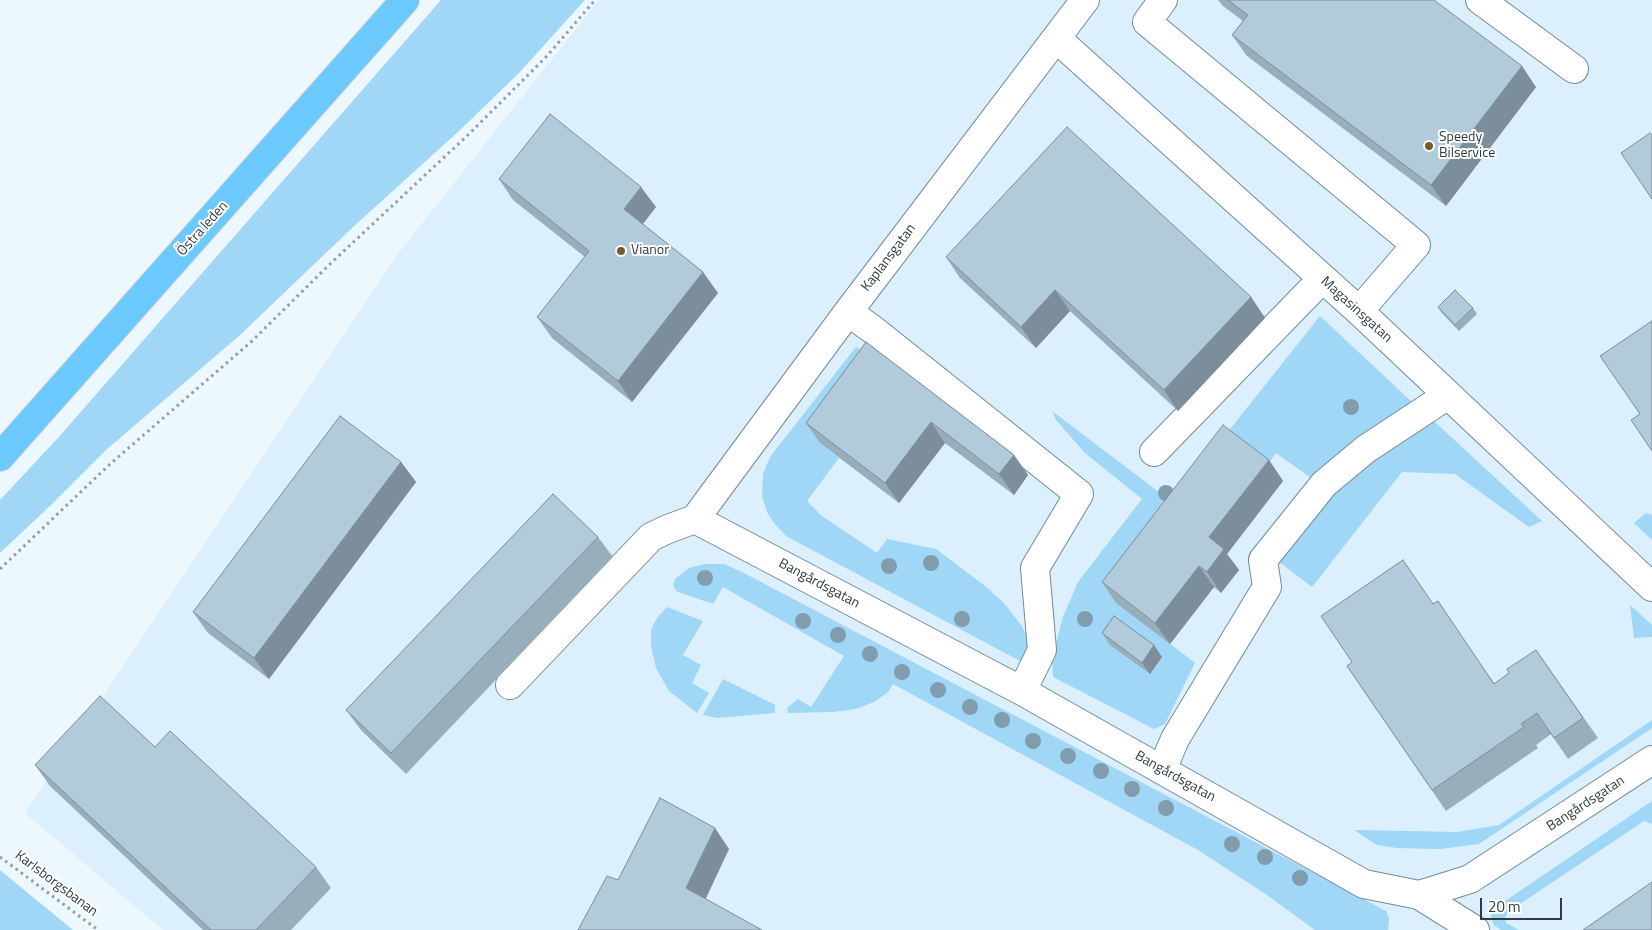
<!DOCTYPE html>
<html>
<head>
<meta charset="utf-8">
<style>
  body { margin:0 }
  #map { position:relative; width:1652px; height:930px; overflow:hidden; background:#edf7fe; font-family:"Titillium Web",sans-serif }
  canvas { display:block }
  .scale { position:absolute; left:1480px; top:898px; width:82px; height:22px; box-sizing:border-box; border:2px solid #313c42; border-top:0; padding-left:6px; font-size:15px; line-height:18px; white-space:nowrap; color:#313c42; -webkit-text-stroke:4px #fff; paint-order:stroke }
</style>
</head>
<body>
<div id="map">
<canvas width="1652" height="930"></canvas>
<div class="scale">20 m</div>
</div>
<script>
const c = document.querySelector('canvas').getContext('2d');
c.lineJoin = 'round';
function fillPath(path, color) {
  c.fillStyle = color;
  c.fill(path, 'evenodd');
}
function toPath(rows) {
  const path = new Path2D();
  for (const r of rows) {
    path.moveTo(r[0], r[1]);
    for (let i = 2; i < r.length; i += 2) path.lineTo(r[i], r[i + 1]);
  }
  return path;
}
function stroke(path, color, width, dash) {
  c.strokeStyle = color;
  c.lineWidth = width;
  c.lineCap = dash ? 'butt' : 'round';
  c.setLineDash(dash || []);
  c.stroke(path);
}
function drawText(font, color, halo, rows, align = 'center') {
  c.font = font + ' "Titillium Web",sans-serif';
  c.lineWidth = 4;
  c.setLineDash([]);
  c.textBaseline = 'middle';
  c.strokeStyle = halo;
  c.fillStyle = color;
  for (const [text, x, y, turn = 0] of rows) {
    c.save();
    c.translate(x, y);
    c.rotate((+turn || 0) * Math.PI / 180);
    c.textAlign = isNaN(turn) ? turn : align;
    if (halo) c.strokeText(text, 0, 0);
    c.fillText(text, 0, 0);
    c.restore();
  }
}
fillPath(toPath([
  [599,0,1652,0,1652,930,163,930,25,813,397,255]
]), '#dbeffc');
fillPath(toPath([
  [441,0,585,0,518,74,460,130,352,228,240,335,106,450,51,505,0,553,0,500,57,439],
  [1320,316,1413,403,1314,480,1276,453,1266,467,1117,603,1195,663,1165,724,1154,729,1053,677,1052,659,1063,617,1078,582,1142,499,1085,453,1056,420,1052,411,1172,502],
  [856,347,881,363,820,443,839,458,807,501,822,516,877,553,887,539,936,549,985,586,1004,603,1021,625,1031,644,1023,660,1020,661,786,536,774,523,767,512,762,496,763,474,770,457],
  [1435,422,1542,521,1529,527,1455,474,1402,472,1312,587,1278,561,1330,496,1357,472,1425,424],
  [1646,513,1652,515,1652,540,1634,523],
  [705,564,724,564,742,572,1386,911,1389,919,1388,930,1315,930,1267,895,1198,850,893,684,888,692,874,702,856,709,833,712,788,713,787,708,798,699,811,707,844,656,723,587,713,604,676,591,673,585,675,579,689,568],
  [1630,605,1652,625,1652,637,1634,638],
  [667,607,703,621,683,655,701,665,692,683,709,693,697,713,669,691,656,668,651,646,651,630,657,618],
  [723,679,775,705,775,713,717,718,703,715],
  [1652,720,1652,728,1479,844,1440,849,1397,848,1377,845,1354,830,1457,832,1499,825],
  [1652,801,1652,824,1644,821,1508,912,1505,918,1506,923,1519,930,1501,930,1494,925,1491,918,1492,910],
  [0,870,73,930,0,930]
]), '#a0d6f6');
const minor = toPath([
  [1163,0,1147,22,1416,245,1359,311],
  [1480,0,1574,69],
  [1056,38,1359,311,1652,587],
  [848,312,872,329,1079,494,1035,568,1042,650,1022,691],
  [1154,452,1322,279],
  [695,519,1022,691,1364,884,1419,895,1470,879,1652,760],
  [695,519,848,312,1085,0],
  [510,685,651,537,668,529,695,519],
  [1162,770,1175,739,1267,587,1263,560,1324,484,1366,449,1448,395],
  [1419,895,1475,930]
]);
const highway = toPath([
  [0,457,405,0]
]);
stroke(minor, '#738b99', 30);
stroke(highway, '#d2d4d5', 30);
stroke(toPath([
  [0,569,109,465,252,341,330,264,469,134,547,56,595,0],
  [0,857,98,930]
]), '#929ca3', 3, [2.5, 4]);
stroke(minor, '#fff', 28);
stroke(highway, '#6cc9fd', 28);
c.fillStyle = '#819cad';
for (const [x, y] of [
  [1351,407],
  [1166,493],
  [931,563],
  [889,566],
  [705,578],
  [962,619],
  [1085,619],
  [803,621],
  [838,635],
  [870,654],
  [902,672],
  [938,690],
  [970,707],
  [1002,720],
  [1033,741],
  [1068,756],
  [1101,771],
  [1132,789],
  [1166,808],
  [1232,844],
  [1265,857],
  [1300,878]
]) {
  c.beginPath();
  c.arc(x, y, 8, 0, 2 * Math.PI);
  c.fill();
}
fillPath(toPath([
  [1218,0,1434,0,1536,87,1446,206,1247,56,1232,35,1243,21,1223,6],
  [499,179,656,207,643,224,718,293,632,402,552,338,537,317,585,257,513,200],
  [946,257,1251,297,1265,318,1178,411,1070,311,1036,348,960,278],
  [1438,307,1473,308,1477,314,1459,331,1442,313],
  [866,342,1014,455,1028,475,1014,495,945,443,899,503,820,443,806,423],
  [1269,460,1283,481,1227,554,1239,570,1221,593,1214,587,1170,644,1116,603,1102,582],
  [401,462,416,482,269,679,208,633,193,612],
  [598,537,613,557,406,774,361,730,346,710],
  [1433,604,1495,684,1509,673,1536,650,1598,738,1568,759,1551,734,1536,745,1538,748,1446,811,1347,666],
  [1102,633,1162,657,1150,674,1110,645],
  [155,747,316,867,331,888,291,930,203,930,50,786,35,765]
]), '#98afbb');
fillPath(toPath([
  [1522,66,1536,87,1446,206,1431,185],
  [641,187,656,207,638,230,624,209],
  [703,272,718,293,632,402,618,381],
  [1055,290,1070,311,1036,348,1021,327],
  [1251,297,1265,318,1178,411,1164,390],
  [931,422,945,443,899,503,885,483],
  [1014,455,1028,475,1014,495,999,474],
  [1269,460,1283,481,1227,554,1239,570,1221,593,1207,572,1209,537],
  [401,462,416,482,269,679,254,658],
  [1199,566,1214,587,1170,644,1155,623],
  [1154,645,1162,657,1150,674,1142,663],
  [715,828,729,849,701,909,686,888]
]), '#7c8e99');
const building = toPath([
  [1228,0,1434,0,1522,66,1431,185,1232,35,1248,15,1228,0],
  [550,114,641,187,624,209,703,272,618,381,537,317,589,251,499,179,550,114],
  [1067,127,1251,297,1164,390,1055,290,1021,327,946,257,1067,127],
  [1650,133,1652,135,1652,199,1621,153,1650,133],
  [1455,290,1473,308,1455,325,1438,307,1455,290],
  [1652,321,1652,451,1631,420,1640,414,1600,356,1652,321],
  [866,342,1014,455,999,474,931,422,885,483,806,423,866,342],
  [340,416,401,462,254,658,193,612,340,416],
  [1223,425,1269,460,1209,537,1224,549,1207,572,1199,566,1155,623,1102,582,1223,425],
  [553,494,598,537,391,753,346,710,553,494],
  [1403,560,1433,604,1438,601,1494,684,1509,673,1507,669,1536,650,1583,718,1554,738,1537,713,1521,724,1524,727,1432,790,1347,666,1352,662,1321,616,1403,560],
  [1114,616,1154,645,1142,663,1102,633,1114,616],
  [100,696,155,747,170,731,316,867,256,930,211,930,35,765,100,696],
  [660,798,715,828,686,888,762,930,578,930,607,876,618,880,660,798],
  [1652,882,1652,930,1583,930,1652,882]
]);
fillPath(building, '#b1cbda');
stroke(building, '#7c8e99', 1);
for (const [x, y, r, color] of [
  [1429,146,5,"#745e2e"],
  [621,251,5,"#745e2e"]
]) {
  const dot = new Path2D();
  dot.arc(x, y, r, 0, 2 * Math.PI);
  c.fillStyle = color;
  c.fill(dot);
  stroke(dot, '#fff', 2);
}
drawText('14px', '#313c42', '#fff', [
  ["Speedy",1439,138],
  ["Bilservice",1439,154],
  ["Vianor",631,251]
], 'left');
drawText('14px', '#313c42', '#fff', [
  ["Östra leden",203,229,-48],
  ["Kaplansgatan",889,258,-53],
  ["Magasinsgatan",1356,310,42],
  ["Bangårdsgatan",819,584,28],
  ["Bangårdsgatan",1175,777,29],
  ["Bangårdsgatan",1586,804,-33],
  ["Karlsborgsbanan",56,884,37]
]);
</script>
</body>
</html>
